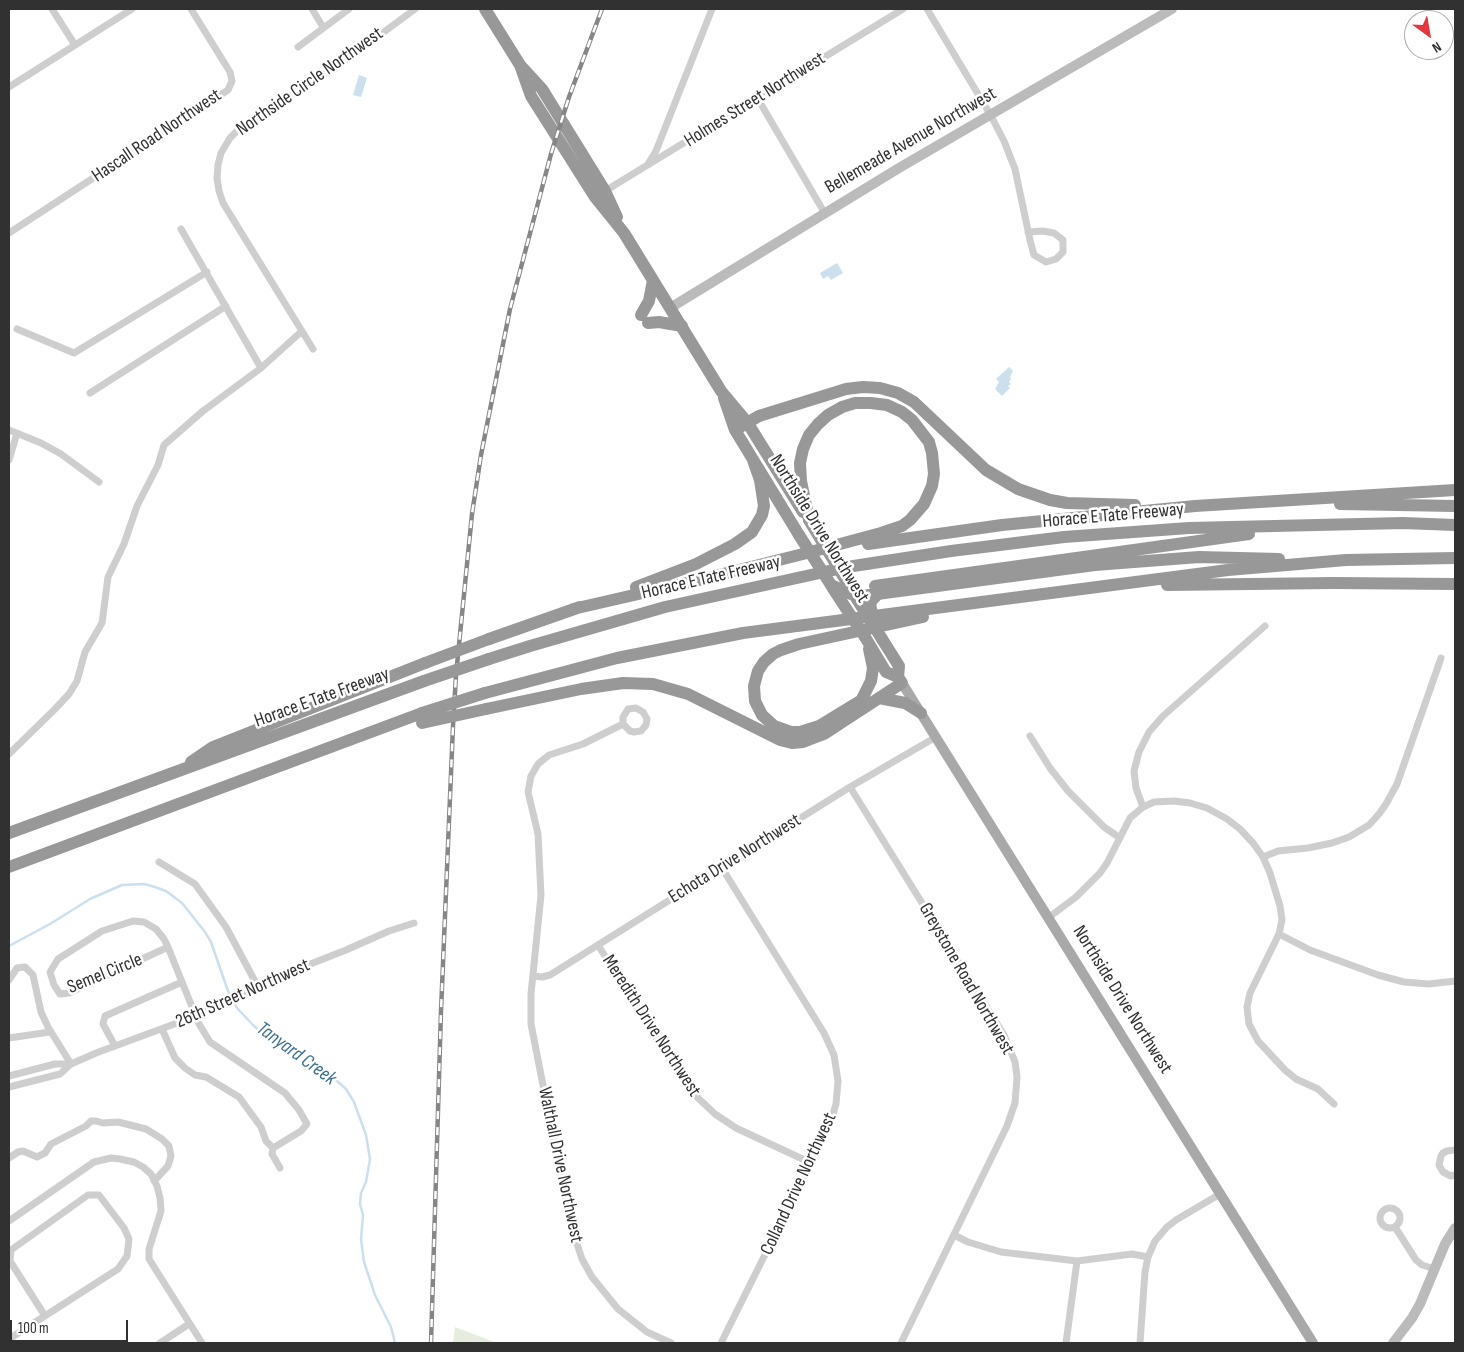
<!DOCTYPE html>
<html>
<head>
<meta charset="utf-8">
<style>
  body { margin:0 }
  #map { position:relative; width:1464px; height:1352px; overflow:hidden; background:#fff; font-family:"Sofia Sans Condensed",sans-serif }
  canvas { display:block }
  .frame { position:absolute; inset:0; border:10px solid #313131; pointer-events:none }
  .north { position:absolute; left:1404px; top:10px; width:50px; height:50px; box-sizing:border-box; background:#fff; border:1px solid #adadad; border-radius:50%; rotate:148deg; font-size:14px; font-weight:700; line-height:20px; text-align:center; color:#313131 }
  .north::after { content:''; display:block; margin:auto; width:18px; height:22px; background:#e5363f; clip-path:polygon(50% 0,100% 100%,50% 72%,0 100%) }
  .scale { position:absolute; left:10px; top:1320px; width:118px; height:22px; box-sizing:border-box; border:2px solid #313131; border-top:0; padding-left:6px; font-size:15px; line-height:18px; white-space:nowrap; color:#313131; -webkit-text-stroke:4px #fff; paint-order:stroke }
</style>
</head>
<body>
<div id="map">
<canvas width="1464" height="1352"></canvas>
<div class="frame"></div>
<div class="north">N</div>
<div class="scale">100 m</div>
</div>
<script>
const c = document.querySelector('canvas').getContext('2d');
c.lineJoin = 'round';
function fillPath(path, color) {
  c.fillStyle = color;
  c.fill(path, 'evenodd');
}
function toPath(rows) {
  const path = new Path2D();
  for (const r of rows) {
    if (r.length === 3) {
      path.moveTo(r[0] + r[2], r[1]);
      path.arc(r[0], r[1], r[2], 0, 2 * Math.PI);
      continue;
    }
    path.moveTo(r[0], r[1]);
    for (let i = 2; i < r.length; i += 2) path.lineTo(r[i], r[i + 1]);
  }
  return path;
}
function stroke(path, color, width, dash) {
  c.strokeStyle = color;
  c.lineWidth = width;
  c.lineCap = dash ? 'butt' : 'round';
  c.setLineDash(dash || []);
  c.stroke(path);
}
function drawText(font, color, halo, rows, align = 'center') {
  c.font = font + ' "Sofia Sans Condensed",sans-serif';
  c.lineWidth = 5;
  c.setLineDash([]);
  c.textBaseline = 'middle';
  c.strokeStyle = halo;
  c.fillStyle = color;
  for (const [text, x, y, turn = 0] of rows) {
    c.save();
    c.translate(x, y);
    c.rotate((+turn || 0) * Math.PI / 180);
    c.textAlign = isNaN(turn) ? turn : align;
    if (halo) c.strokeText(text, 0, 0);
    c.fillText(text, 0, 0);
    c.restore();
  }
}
fillPath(toPath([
  [455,1327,497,1343,453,1343]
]), '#e6eddf');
fillPath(toPath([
  [359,75,367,78,361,97,353,95],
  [837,263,843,273,831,280,828,276,823,279,820,273],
  [1009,367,1013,371,1010,377,1011,379,1009,382,1011,384,1008,386,1010,388,1002,396,995,389,999,382,996,379]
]), '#ccdfed');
stroke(toPath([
  [9,946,50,924,90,899,122,885,144,884,155,887,166,891,182,903,205,932,211,942,229,994,237,1008,253,1025,262,1033,328,1073,346,1089,354,1102,366,1135,370,1159,366,1182,361,1193,360,1204,363,1215,361,1239,364,1262,375,1295,391,1327,395,1343]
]), '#ccdfed', 2.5);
stroke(toPath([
  [52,9,75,45],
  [312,9,323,27],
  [927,9,990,114,1004,141,1015,169,1030,240,1034,255,1046,262,1056,259,1063,252,1063,240,1054,233,1043,231,1028,232],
  [298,47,349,9],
  [9,87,132,9],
  [758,99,824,212],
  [648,164,656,151,712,9],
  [605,191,903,9],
  [181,229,261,368],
  [9,233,228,90,232,81,230,72,191,9],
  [17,329,74,353,207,272],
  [313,349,223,203,219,191,217,178,218,165,221,153,230,138,242,126,342,63,415,9],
  [90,393,226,306],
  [9,430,41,443,61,454,99,482],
  [9,460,17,433],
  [623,724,630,731,634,732,641,731,646,725,647,719,643,712,636,708,628,709,623,717,623,724,583,744,549,755,538,764,531,776,528,792,538,834,541,895,531,994,531,1024,570,1223,582,1259,592,1277,618,1309,647,1332,671,1343],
  [1030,736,1050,768,1068,791,1104,827,1120,838],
  [9,754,55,709,69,694,77,681,85,652,102,623,108,577,124,544,137,506,158,465,164,445,203,411,261,368,302,331],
  [850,787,1004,1035,1015,1062,1017,1077,1015,1103,1007,1126,901,1343],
  [1143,807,1136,788,1134,771,1139,752,1149,732,1163,716,1265,626],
  [1263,857,1278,851,1308,848,1332,843,1349,837,1369,825,1379,814,1386,804,1397,784,1441,658],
  [159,862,195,884,226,927,257,985],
  [1048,918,1076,897,1100,873,1107,863,1130,818,1143,807,1154,802,1174,801,1190,803,1207,808,1227,819,1240,829,1253,843,1263,857,1270,873,1280,906,1282,920,1279,934,1250,993,1247,1007,1249,1024,1258,1041,1285,1070,1296,1079,1318,1089,1334,1104],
  [1279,934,1310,950,1378,975,1404,982,1429,984,1455,981],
  [598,945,678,1073,698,1098,715,1114,736,1128,811,1163],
  [533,976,542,977,550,975,850,787,936,737],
  [9,980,17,968,25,967,33,975,41,1012,48,1027,71,1064],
  [162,1029,175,1058,185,1068,195,1075,206,1077,239,1097,261,1127,266,1141,273,1148,301,1131,307,1124,299,1110,285,1093,210,1042,199,1024,182,982,168,947,164,939,156,929,144,922,133,921,102,931,58,959,50,972,54,985,60,994,69,993,168,947],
  [9,1038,50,1032],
  [115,1046,103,1024,105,1016,182,982],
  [9,1076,55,1064,71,1064],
  [9,1087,60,1074,71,1064,96,1053,196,1016,247,993,257,985,346,950,389,931,414,923],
  [273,1148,272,1154,280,1168],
  [1455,1150,1447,1151,1443,1153,1441,1156,1439,1165,1443,1172,1451,1176,1455,1175],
  [9,1158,18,1152,23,1151,37,1157,45,1153,51,1144,86,1126,91,1121,96,1121,103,1123,118,1122,146,1129,162,1139,169,1146,171,1156,168,1166,154,1181],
  [1390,1218,10],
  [9,1221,94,1162,111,1158,120,1159,134,1162,143,1167,151,1174,157,1186,160,1198,161,1211,149,1249,149,1259,202,1343],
  [1395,1227,1416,1260,1422,1265,1435,1269],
  [954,1235,968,1242,1001,1252,1077,1261,1132,1254,1148,1257],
  [9,1339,118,1269,127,1256,129,1239,124,1228,99,1195,88,1195,11,1250,10,1261,45,1316],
  [160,1343,189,1324],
  [721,1343,830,1124,836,1104,838,1081,834,1055,824,1033,722,868],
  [1066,1343,1077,1261],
  [1140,1343,1145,1272,1148,1257,1155,1241,1167,1227,1176,1220,1220,1194]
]), '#cecece', 7);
stroke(toPath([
  [670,308,899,168,1172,9],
  [1393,1343,1412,1318,1420,1304,1445,1244,1455,1228]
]), '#bbb', 10);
stroke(toPath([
  [902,683,1313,1343]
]), '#a9a9a9', 10);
stroke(toPath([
  [485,9,520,65,542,89,605,191,617,217],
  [520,65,531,96,595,197,624,233,721,391,747,422,803,512],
  [641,315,649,301,653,280],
  [648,323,659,322,682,326],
  [724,398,735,430,799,535],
  [735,430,759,416,846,389,863,387,880,388,898,393,914,402,986,470,1018,489,1050,500,1067,503,1135,505],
  [1340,504,1455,506],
  [868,544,1002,525,1195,506,1455,490],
  [831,585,851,594,862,596,1095,565,1199,557,1279,559],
  [1167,585,1333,583,1455,584],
  [875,586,1249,534],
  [636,587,696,564,735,544,752,532,762,515,764,506,760,480,753,460],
  [832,587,851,616],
  [573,609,695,581,803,554,881,533,902,526,910,520,924,504,932,486,934,474,932,453,929,442,912,420,902,412,887,405,871,403,855,403,842,407,828,415,818,424,809,435,803,449,800,463,801,481,809,520],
  [489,639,580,607],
  [882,639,899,666,898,677],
  [489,659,530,646,665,607,847,567,951,551,1064,537,1189,528,1403,523,1455,525],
  [485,693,617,658,743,633,1228,570,1346,560,1455,558],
  [879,698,905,703,921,713],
  [862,699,871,681,873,668,869,649],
  [860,701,819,726,800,732,791,732,774,726,762,715,755,701,754,686,758,671,764,662,773,654,781,650,799,644,923,617],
  [486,709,581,689,623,683,653,684,688,694,780,740,792,743,803,742,824,734,902,683,898,677,886,672,865,637],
  [191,762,213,747,425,663],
  [9,833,424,681],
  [9,867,422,713]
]), '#989898', 12);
const rail = toPath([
  [431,1343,441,1011,453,726,456,675,472,514,481,455,510,309,551,154,569,97,602,9]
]);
stroke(rail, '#868686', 4.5);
stroke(rail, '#fff', 2.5, [8]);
stroke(toPath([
  [809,520,850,587],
  [799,535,831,585],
  [855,596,882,639],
  [851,616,865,637],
  [873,618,870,604,873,599,878,594],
  [425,663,489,639],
  [424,681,489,659],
  [422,713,485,693],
  [422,723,486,709]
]), '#989898', 12);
drawText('19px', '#313131', '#fff', [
  ["Northside Circle Northwest",310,82,-35],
  ["Holmes Street Northwest",755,100,-32],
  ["Hascall Road Northwest",157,136,-34],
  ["Bellemeade Avenue Northwest",911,141,-30],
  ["Horace E Tate Freeway",1113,516,-5],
  ["Northside Drive Northwest",819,529,58],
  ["Horace E Tate Freeway",711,578,-13],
  ["Horace E Tate Freeway",322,698,-20],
  ["Echota Drive Northwest",735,859,-32],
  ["Semel Circle",105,974,-22],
  ["Greystone Road Northwest",966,979,60],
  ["26th Street Northwest",243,994,-24],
  ["Northside Drive Northwest",1122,1000,58],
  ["Meredith Drive Northwest",651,1026,57],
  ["Walthall Drive Northwest",560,1165,78],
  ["Colland Drive Northwest",799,1184,-65]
]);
drawText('italic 20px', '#3e7093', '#fff', [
  ["Tanyard Creek",296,1054,36]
]);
</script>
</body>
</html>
